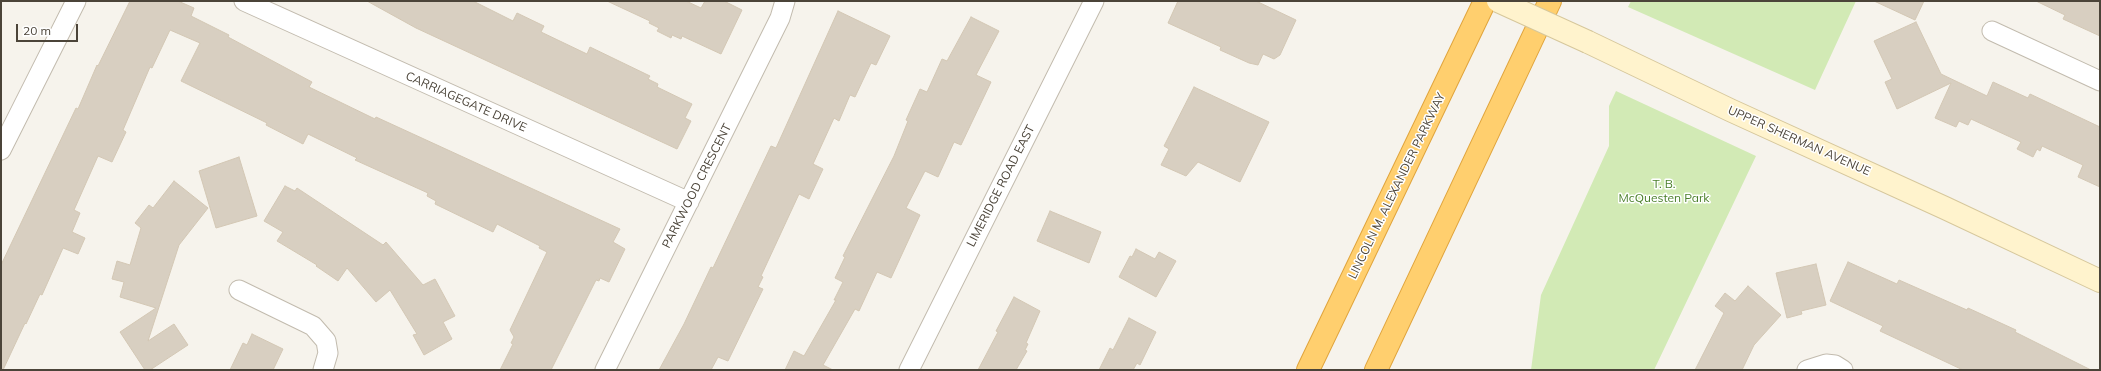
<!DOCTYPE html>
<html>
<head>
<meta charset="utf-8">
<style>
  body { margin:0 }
  #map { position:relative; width:2101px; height:371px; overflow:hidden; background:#f6f3ec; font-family:Mulish,sans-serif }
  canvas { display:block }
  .frame { position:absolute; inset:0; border:2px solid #4b4439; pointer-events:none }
  .scale { position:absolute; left:16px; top:24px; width:62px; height:18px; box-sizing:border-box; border:2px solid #4b4439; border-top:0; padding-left:5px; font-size:12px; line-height:14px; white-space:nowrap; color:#4b4439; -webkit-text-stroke:3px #fff; paint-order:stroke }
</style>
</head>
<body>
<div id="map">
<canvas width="2101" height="371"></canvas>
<div class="frame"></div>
<div class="scale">20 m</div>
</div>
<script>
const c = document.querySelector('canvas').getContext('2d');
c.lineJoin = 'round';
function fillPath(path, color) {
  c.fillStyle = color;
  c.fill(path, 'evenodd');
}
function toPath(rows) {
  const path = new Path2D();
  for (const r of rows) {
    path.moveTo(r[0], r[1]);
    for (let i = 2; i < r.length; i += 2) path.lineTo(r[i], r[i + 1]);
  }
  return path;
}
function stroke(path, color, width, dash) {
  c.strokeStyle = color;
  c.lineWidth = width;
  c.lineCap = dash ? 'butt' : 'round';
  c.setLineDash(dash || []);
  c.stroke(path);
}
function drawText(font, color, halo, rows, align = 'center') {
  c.font = font + ' Mulish,sans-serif';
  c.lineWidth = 3;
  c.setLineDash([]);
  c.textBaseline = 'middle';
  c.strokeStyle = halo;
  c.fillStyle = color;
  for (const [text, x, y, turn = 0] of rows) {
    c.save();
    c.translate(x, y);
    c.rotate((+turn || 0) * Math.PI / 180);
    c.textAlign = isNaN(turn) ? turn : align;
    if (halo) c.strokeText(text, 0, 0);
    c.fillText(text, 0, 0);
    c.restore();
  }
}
fillPath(toPath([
  [1631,1,1856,1,1815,90,1628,7],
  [1616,91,1756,156,1654,370,1531,370,1541,295,1609,146,1609,106]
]), '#d2eab5');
const building = toPath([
  [130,1,178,1,194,8,191,16,229,35,228,37,312,82,309,87,375,119,376,117,620,229,613,242,625,249,609,282,600,278,599,281,596,280,551,370,500,370,513,344,511,343,514,337,510,330,547,252,539,248,540,246,497,224,493,232,435,204,436,201,427,196,428,193,355,160,357,158,308,134,303,144,266,125,267,123,181,81,200,43,170,30,152,68,150,67,123,130,126,132,112,162,98,156,74,210,80,213,72,232,85,238,78,254,63,248,42,295,40,294,26,324,25,323,3,370,1,370,1,265,76,108,78,109,97,65,98,66,130,1],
  [367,1,473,1,513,21,517,13,544,26,541,32,587,54,590,47,650,76,648,79,658,84,657,87,692,104,685,118,691,121,677,149,416,28,367,1],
  [607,1,686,1,701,8,705,1,724,1,742,10,721,54,682,36,681,39,672,35,671,38,657,31,659,28,649,23,650,21,607,1],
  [1178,1,1256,1,1296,20,1280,55,1274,59,1263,54,1258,65,1249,63,1220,50,1221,47,1168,23,1178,1],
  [1874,1,1924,1,1915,20,1874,1],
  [2036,1,2100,1,2100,36,2063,19,2065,15,2036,1],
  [838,11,890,36,876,65,871,63,855,97,850,95,839,121,834,118,813,164,823,169,809,199,799,194,761,276,763,277,758,287,763,289,728,361,718,357,711,370,659,370,684,324,711,267,713,268,771,146,776,148,838,11],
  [971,17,999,31,976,75,991,82,961,145,954,142,938,177,925,171,906,208,920,215,891,278,877,272,859,311,855,309,823,365,833,370,785,370,794,351,804,356,836,300,834,300,843,282,835,278,845,257,843,256,894,156,908,121,906,120,920,89,927,92,942,59,947,61,971,17],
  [1916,22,1941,74,1987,96,1993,82,2028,98,2030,94,2100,127,2100,187,2078,177,2083,165,2042,146,2040,151,2037,149,2033,157,2017,149,2021,142,1971,119,1968,125,1959,121,1956,127,1935,118,1951,83,1897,109,1885,82,1892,79,1874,41,1916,22],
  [1194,87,1269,122,1240,182,1198,162,1186,176,1161,165,1169,149,1164,146,1194,87],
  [239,157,257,216,216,228,199,171,239,157],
  [174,181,208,208,179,245,148,341,174,324,188,345,150,370,145,370,120,332,156,308,120,297,124,282,112,279,117,261,130,265,141,228,135,223,149,205,153,208,174,181],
  [285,186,295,191,297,188,383,245,386,242,423,285,435,279,455,316,443,322,452,339,424,355,413,335,417,334,390,290,376,302,347,268,338,281,316,266,317,265,277,241,283,232,264,221,285,186],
  [1050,211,1101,232,1089,263,1037,241,1050,211],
  [1136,249,1155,259,1159,252,1176,261,1156,297,1119,277,1130,256,1132,257,1136,249],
  [1848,262,1897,284,1899,280,1967,310,1968,308,2016,330,2015,332,2091,370,1963,370,1880,331,1883,326,1830,301,1848,262],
  [1816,264,1826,305,1801,311,1802,314,1787,318,1776,273,1816,264],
  [1748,286,1781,315,1754,345,1742,370,1695,370,1724,313,1715,306,1725,293,1735,301,1748,286],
  [1014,297,1040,311,1026,343,1028,344,1025,350,1027,351,1016,370,978,370,998,332,996,331,1014,297],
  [1129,318,1156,332,1140,365,1137,363,1133,370,1099,370,1110,348,1113,350,1129,318],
  [252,334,283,349,273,370,230,370,243,343,247,345,252,334]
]);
fillPath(building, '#d8cfc1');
stroke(building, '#d3c7b4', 1);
const minor = toPath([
  [244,1,689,202],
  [1992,31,2100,81],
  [1,150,76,1],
  [239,290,313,326,326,341,328,353,323,370],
  [605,370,780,18,785,1],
  [909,370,1094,1],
  [1807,370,1826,364,1835,365,1843,370]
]);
const secondary = toPath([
  [1588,42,1730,110,1945,208,2100,281]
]);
const motorway = toPath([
  [1308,370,1485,1],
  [1376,370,1550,1]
]);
stroke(minor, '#c2bbae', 21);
stroke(secondary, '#d6c79b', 24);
stroke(motorway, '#e0a43c', 24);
stroke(minor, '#fff', 19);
stroke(secondary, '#fff3cd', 22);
stroke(motorway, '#ffcf6e', 22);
const secondaryBridge = toPath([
  [1498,1,1588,42]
]);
stroke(secondaryBridge, '#d6c79b', 24, []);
stroke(secondaryBridge, '#fff3cd', 22);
drawText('12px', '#4b4439', '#fff', [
  ["CARRIAGEGATE DRIVE",466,102,24],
  ["UPPER SHERMAN AVENUE",1799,141,24],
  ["PARKWOOD CRESCENT",697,186,-63],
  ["LIMERIDGE ROAD EAST",1001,186,-63],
  ["LINCOLN M. ALEXANDER PARKWAY",1397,186,-64]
]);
drawText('12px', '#4a7f2a', '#fff', [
  ["T. B.",1664,184],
  ["McQuesten Park",1664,198]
]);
</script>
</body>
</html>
